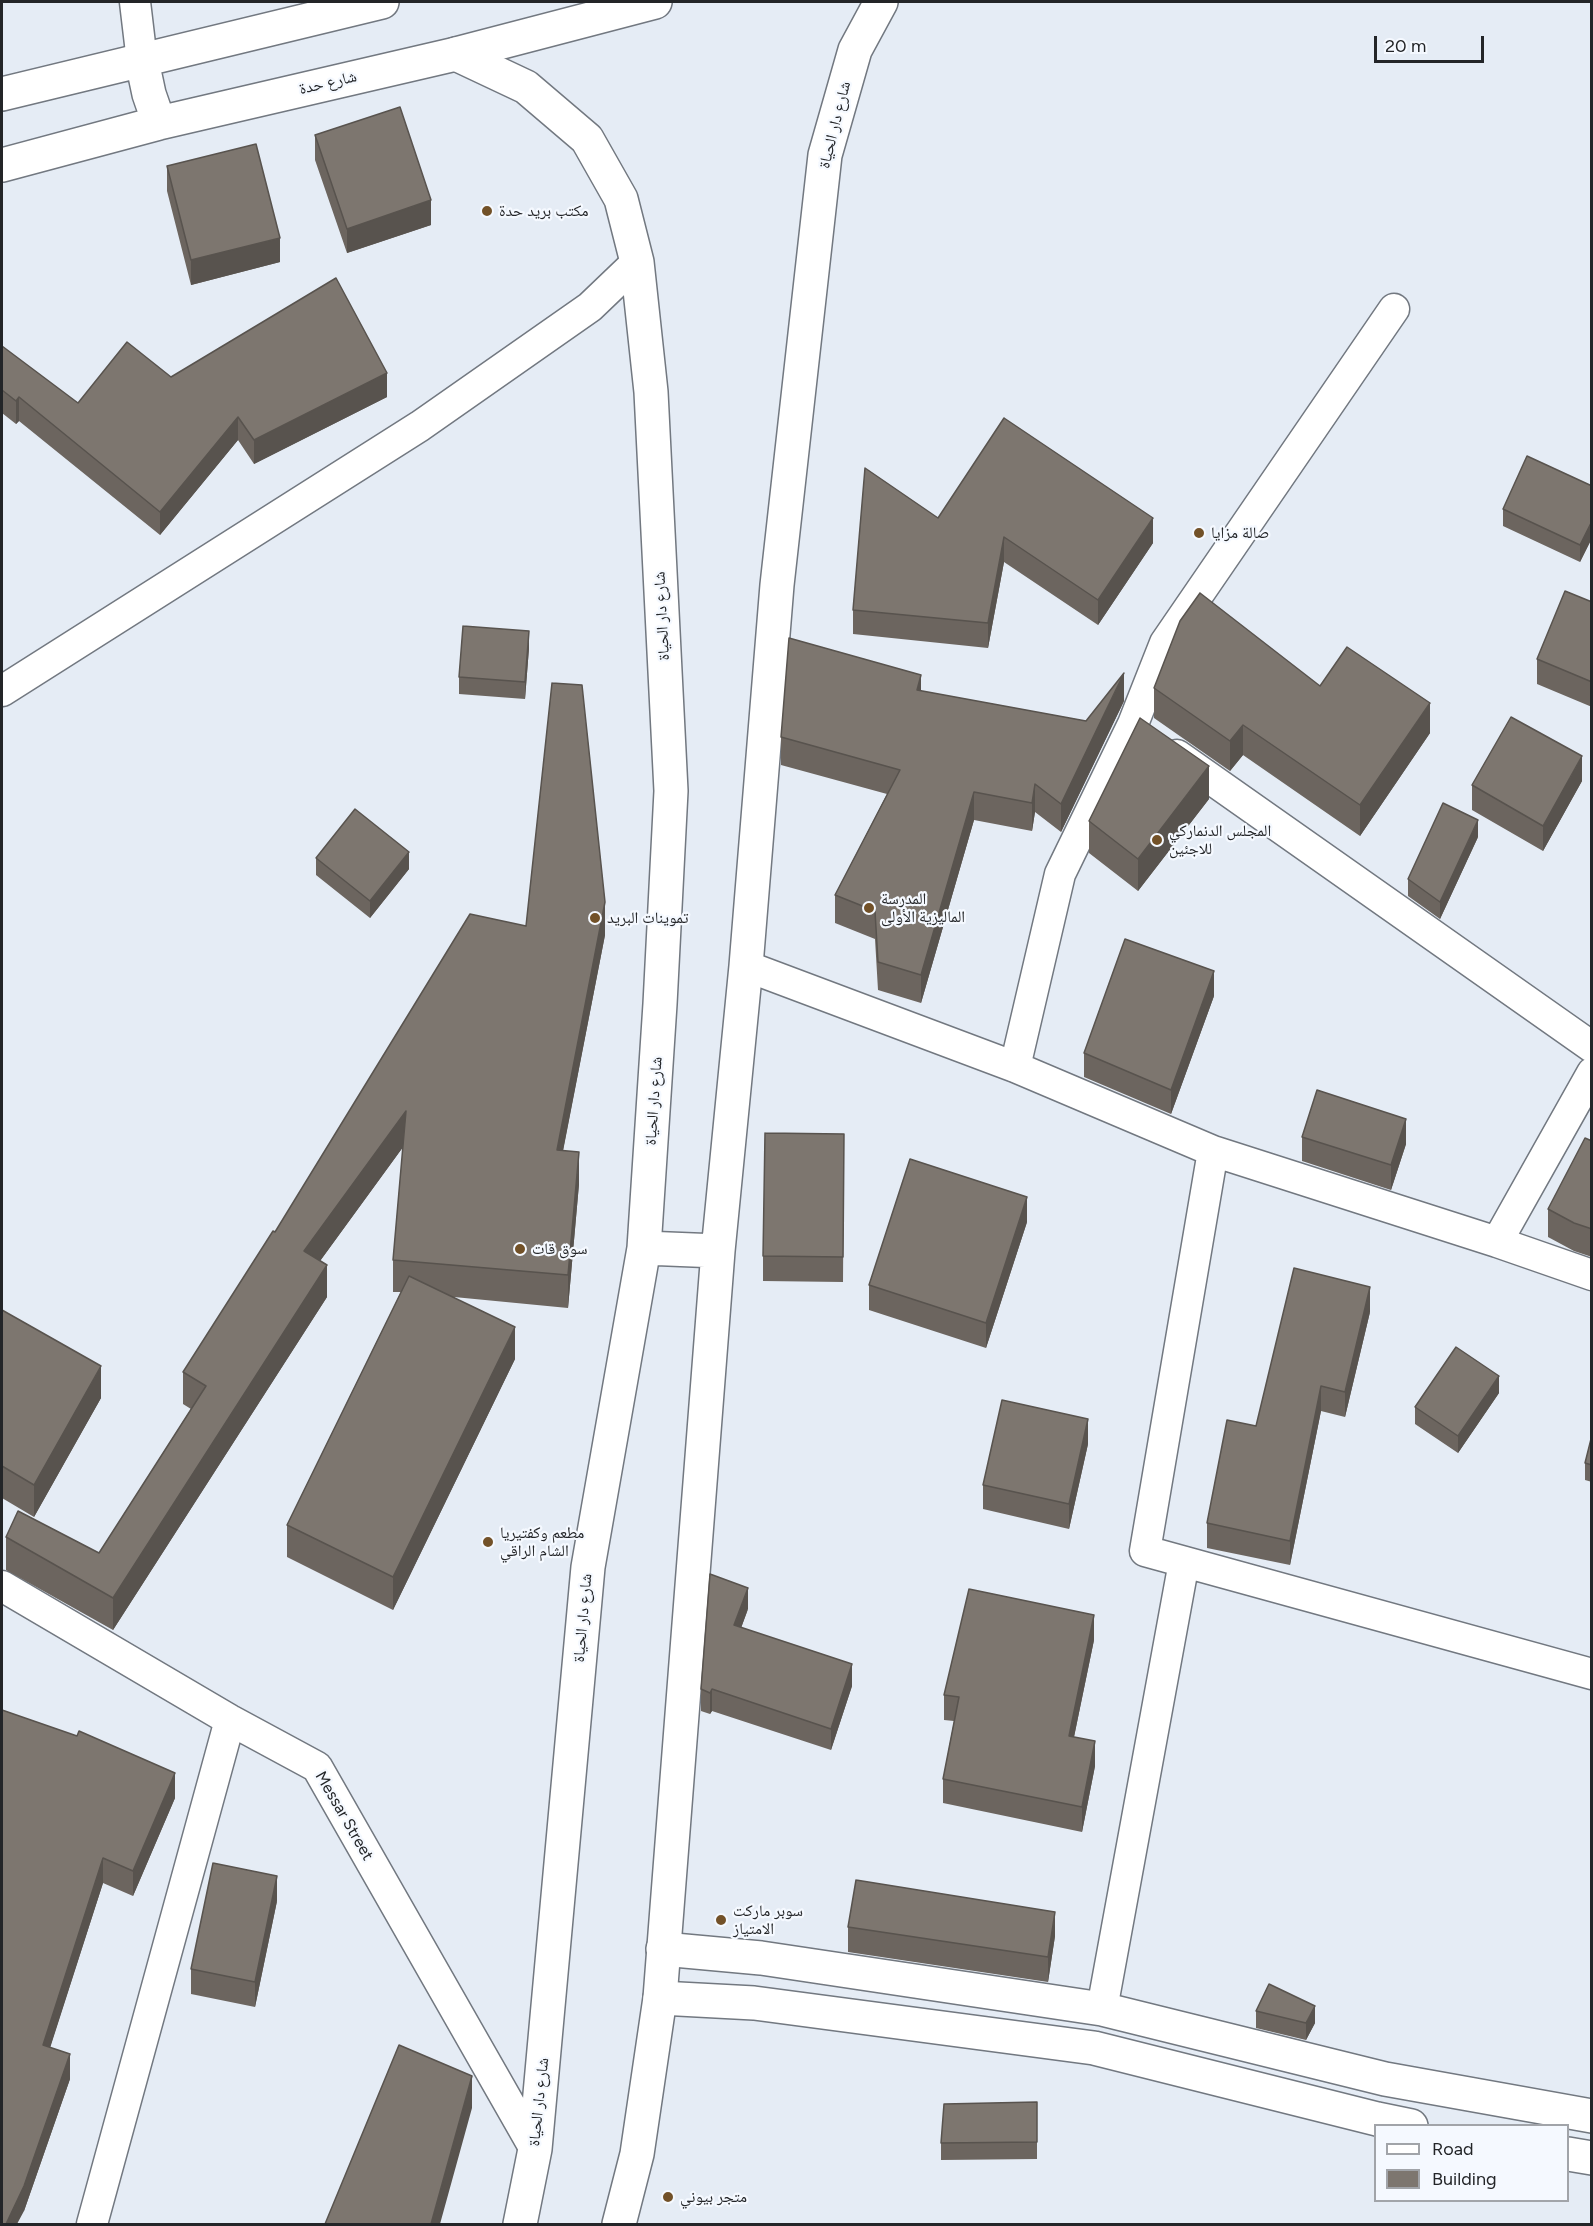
<!DOCTYPE html>
<html>
<head>
<meta charset="utf-8">
<style>
  body { margin:0 }
  #map { position:relative; width:1593px; height:2226px; overflow:hidden; background:#e5ecf5; font-family:Figtree,sans-serif }
  canvas { display:block }
  .frame { position:absolute; inset:0; border:3px solid #232528; pointer-events:none }
  .legend { position:absolute; left:1374px; top:2124px; width:195px; height:78px; box-sizing:border-box; background:#f5f9ff; border:2px solid #a1a4a9; margin:0; padding:8px 10px; list-style:none; font-size:18px; color:#232528 }
  .legend li { display:flex; align-items:center; gap:12px; height:30px }
  .legend b { width:30px; border:2px solid #a1a4a9 }
  .scale { position:absolute; left:1374px; top:36px; width:110px; height:27px; box-sizing:border-box; border:3px solid #232528; border-top:0; padding-left:8px; font-size:18px; line-height:21px; white-space:nowrap; color:#232528; -webkit-text-stroke:4px #f5f9ff; paint-order:stroke }
</style>
</head>
<body>
<div id="map">
<canvas width="1593" height="2226"></canvas>
<div class="frame"></div>
<ul class="legend">
<li><b style="height:8px;background:#fff"></b>Road</li>
<li><b style="height:16px;background:#7d766f"></b>Building</li>
</ul>
<div class="scale">20 m</div>
</div>
<script>
const c = document.querySelector('canvas').getContext('2d');
c.lineJoin = 'round';
function toPath(rows) {
  const path = new Path2D();
  for (const r of rows) {
    path.moveTo(r[0], r[1]);
    for (let i = 2; i < r.length; i += 2) path.lineTo(r[i], r[i + 1]);
  }
  return path;
}
function stroke(path, color, width, dash) {
  c.strokeStyle = color;
  c.lineWidth = width;
  c.lineCap = dash ? 'butt' : 'round';
  c.setLineDash(dash || []);
  c.stroke(path);
}
function fillPath(path, color) {
  c.fillStyle = color;
  c.fill(path, 'evenodd');
}
function drawText(font, color, halo, rows, align = 'center') {
  c.font = font + ' Figtree,"Noto Naskh Arabic",sans-serif';
  c.lineWidth = 4.5;
  c.setLineDash([]);
  c.textBaseline = 'middle';
  c.strokeStyle = halo;
  c.fillStyle = color;
  for (const [text, x, y, turn = 0] of rows) {
    c.save();
    c.translate(x, y);
    c.rotate((+turn || 0) * Math.PI / 180);
    c.textAlign = isNaN(turn) ? turn : align;
    if (halo) c.strokeText(text, 0, 0);
    c.fillText(text, 0, 0);
    c.restore();
  }
}
const minor = toPath([
  [135,2,142,61],
  [2,691,420,426,590,307,637,262],
  [1177,755,1592,1047],
  [746,966,1015,1067,1213,1151,1497,1242,1592,1275],
  [1015,1067,1060,874,1133,724,1165,643,1394,309],
  [1213,1151,1145,1551,1592,1674],
  [1497,1242,1592,1073],
  [2,1586,230,1720,317,1767,535,2149],
  [1102,2009,1184,1562],
  [92,2224,230,1720]
]);
const tertiary = toPath([
  [663,1949,761,1958,1102,2009,1385,2079,1592,2116],
  [660,1998,754,2003,1094,2048,1377,2119,1411,2126],
  [1568,2154,1592,2158]
]);
const secondary = toPath([
  [456,54,526,87,587,139,621,199,637,262,651,392,671,791,660,1004,644,1248,588,1567,535,2149,520,2224],
  [644,1248,718,1251],
  [619,2224,637,2154,660,1998,718,1251,746,966,777,585,825,155,855,50,881,2]
]);
const primary = toPath([
  [142,61,149,94,159,123],
  [2,94,382,2],
  [2,165,159,123,456,54,655,2]
]);
stroke(minor, '#727880', 33);
stroke(tertiary, '#727880', 36);
stroke(secondary, '#727880', 36);
stroke(primary, '#727880', 36);
stroke(minor, '#fff', 30);
stroke(tertiary, '#fff', 33);
stroke(secondary, '#fff', 33);
stroke(primary, '#fff', 33);
fillPath(toPath([
  [315,135,431,225,347,253,315,160],
  [167,166,280,262,191,285,167,191],
  [2,346,78,403,171,377,387,397,254,464,238,440,160,535,19,421,16,424,2,413],
  [1592,486,1592,538,1580,562,1503,526,1503,509],
  [938,518,1153,543,1098,625,1004,562,988,648,853,634,853,610],
  [1592,602,1592,707,1537,684,1537,659],
  [529,648,525,699,459,694,459,677],
  [1320,686,1430,733,1360,836,1243,755,1230,771,1154,718,1154,688],
  [921,691,1086,721,1124,701,1061,832,1035,812,1032,831,974,820,921,1003,878,990,875,939,835,923,835,895,887,794,781,765,781,737],
  [1582,781,1543,851,1472,810,1472,785],
  [1209,799,1138,891,1089,853,1089,821],
  [1478,837,1440,919,1408,896,1408,879],
  [316,858,409,869,370,918,316,875],
  [526,926,605,935,563,1150,579,1184,568,1308,454,1297,515,1359,393,1610,287,1557,287,1525,401,1292,393,1292,393,1260,403,1147,320,1261,327,1297,113,1630,6,1570,6,1537,99,1553,191,1409,183,1404,183,1372,275,1232],
  [1214,996,1171,1114,1084,1077,1084,1053],
  [844,1134,843,1282,763,1281,763,1256],
  [1302,1137,1406,1144,1391,1190,1302,1161],
  [1592,1141,1592,1257,1574,1251,1548,1237,1548,1209],
  [1027,1222,986,1348,869,1310,869,1285],
  [2,1310,101,1398,34,1517,2,1498],
  [1370,1312,1345,1417,1321,1411,1290,1565,1207,1548,1207,1523,1256,1426],
  [1499,1393,1458,1453,1415,1424,1415,1407],
  [1592,1435,1592,1482,1585,1480,1585,1463],
  [1088,1444,1069,1529,983,1509,983,1485],
  [748,1609,741,1628,852,1686,831,1750,712,1711,710,1714,701,1711,701,1689],
  [1094,1640,1074,1737,1095,1766,1082,1832,943,1803,943,1779,954,1721,944,1720,944,1695],
  [2,1710,175,1798,133,1896,103,1883,50,2047,70,2079,24,2211],
  [277,1901,255,2007,191,1994,191,1969],
  [848,1927,1055,1936,1048,1982,848,1952],
  [1256,2011,1315,2023,1306,2040,1256,2028],
  [1037,2102,1037,2159,941,2160,941,2143]
]), '#6c655f');
fillPath(toPath([
  [431,200,431,225,347,253,347,229],
  [280,238,280,262,191,285,191,260],
  [387,373,387,397,254,464,254,440],
  [19,397,19,421,16,424,16,401],
  [238,417,238,440,160,535,160,512],
  [1153,518,1153,543,1098,625,1098,600],
  [1592,521,1592,538,1580,562,1580,545],
  [1004,537,1004,562,988,648,988,623],
  [529,631,529,648,525,699,525,682],
  [1124,673,1124,701,1061,832,1061,804],
  [921,675,921,703,917,690],
  [1430,703,1430,733,1360,836,1360,805],
  [1243,725,1243,755,1230,771,1230,741],
  [1582,756,1582,781,1543,851,1543,826],
  [1209,766,1209,799,1138,891,1138,859],
  [1035,784,1035,812,1032,831,1032,803],
  [974,792,974,820,921,1003,921,975],
  [1478,820,1478,837,1440,919,1440,902],
  [409,852,409,869,370,918,370,901],
  [605,902,605,935,557,1182,557,1150],
  [1214,971,1214,996,1171,1114,1171,1090],
  [406,1111,406,1143,304,1283,304,1251],
  [1406,1119,1406,1144,1391,1190,1391,1165],
  [579,1152,579,1184,568,1308,568,1275],
  [1027,1197,1027,1222,986,1348,986,1323],
  [327,1265,327,1297,113,1630,113,1598],
  [1370,1287,1370,1312,1345,1417,1345,1392],
  [515,1327,515,1359,393,1610,393,1577],
  [101,1366,101,1398,34,1517,34,1485],
  [1499,1376,1499,1393,1458,1453,1458,1436],
  [1321,1386,1321,1411,1290,1565,1290,1541],
  [1088,1419,1088,1444,1069,1529,1069,1504],
  [748,1588,748,1609,734,1647,734,1625],
  [1094,1615,1094,1640,1069,1761,1069,1736],
  [852,1664,852,1686,831,1750,831,1729],
  [712,1689,712,1711,710,1714,710,1693],
  [1095,1741,1095,1766,1082,1832,1082,1807],
  [175,1773,175,1798,133,1896,133,1871],
  [103,1858,103,1883,43,2070,43,2045],
  [277,1876,277,1901,255,2007,255,1982],
  [1055,1912,1055,1936,1048,1982,1048,1957],
  [1315,2006,1315,2023,1306,2040,1306,2023],
  [70,2054,70,2079,24,2211,17,2224,6,2224],
  [472,2076,472,2108,440,2224,431,2224]
]), '#58534e');
const building = toPath([
  [400,107,431,200,347,229,315,135,400,107],
  [256,144,280,238,191,260,167,166,256,144],
  [336,278,387,373,254,440,238,417,160,512,19,397,16,401,2,390,2,346,78,403,127,342,171,377,336,278],
  [1004,418,1153,518,1098,600,1004,537,988,623,853,610,865,468,938,518,1004,418],
  [1527,456,1592,486,1592,521,1580,545,1503,509,1527,456],
  [1565,591,1592,602,1592,682,1537,659,1565,591],
  [1200,593,1320,686,1347,647,1430,703,1360,805,1243,725,1230,741,1154,688,1180,621,1200,593],
  [463,626,529,631,525,682,459,677,463,626],
  [789,638,921,675,917,690,1086,721,1124,673,1061,804,1035,784,1032,803,974,792,921,975,878,962,875,911,835,895,900,770,781,737,789,638],
  [552,683,582,685,605,902,557,1150,579,1152,568,1275,393,1260,406,1111,304,1251,327,1265,113,1598,6,1537,18,1511,99,1553,206,1386,183,1372,273,1231,275,1232,470,914,526,926,552,683],
  [1511,717,1582,756,1543,826,1472,785,1511,717],
  [1140,718,1209,766,1138,859,1089,821,1140,718],
  [1443,803,1478,820,1440,902,1408,879,1443,803],
  [355,809,409,852,370,901,316,858,355,809],
  [1125,939,1214,971,1171,1090,1084,1053,1125,939],
  [1317,1090,1406,1119,1391,1165,1302,1137,1317,1090],
  [765,1133,844,1134,843,1257,763,1256,765,1133],
  [1585,1138,1592,1141,1592,1229,1574,1223,1548,1209,1585,1138],
  [910,1159,1027,1197,986,1323,869,1285,910,1159],
  [1294,1268,1370,1287,1345,1392,1321,1386,1290,1541,1207,1523,1227,1420,1256,1426,1294,1268],
  [409,1276,515,1327,393,1577,287,1525,409,1276],
  [2,1310,101,1366,34,1485,2,1466,2,1310],
  [1456,1347,1499,1376,1458,1436,1415,1407,1456,1347],
  [1002,1400,1088,1419,1069,1504,983,1485,1002,1400],
  [1592,1435,1592,1465,1585,1463,1592,1435],
  [710,1574,748,1588,734,1625,852,1664,831,1729,712,1689,710,1693,701,1689,710,1574],
  [969,1589,1094,1615,1069,1736,1095,1741,1082,1807,943,1779,959,1697,944,1695,969,1589],
  [2,1710,77,1736,79,1731,175,1773,133,1871,103,1858,43,2045,70,2054,24,2186,6,2224,2,2224,2,1710],
  [213,1863,277,1876,255,1982,191,1969,213,1863],
  [856,1880,1055,1912,1048,1957,848,1927,856,1880],
  [1269,1984,1315,2006,1306,2023,1256,2011,1269,1984],
  [399,2045,472,2076,431,2224,325,2224,399,2045],
  [1037,2102,1037,2142,941,2143,944,2104,1037,2102]
]);
fillPath(building, '#7d766f');
stroke(building, '#58534e', 1.5);
for (const [x, y, r, color] of [
  [487,211,6,"#725128"],
  [1199,533,6,"#725128"],
  [1157,840,6,"#725128"],
  [869,908,6,"#725128"],
  [595,918,6,"#725128"],
  [520,1249,6,"#725128"],
  [488,1542,6,"#725128"],
  [721,1920,6,"#725128"],
  [668,2197,6,"#725128"]
]) {
  const dot = new Path2D();
  dot.arc(x, y, r, 0, 2 * Math.PI);
  c.fillStyle = color;
  c.fill(dot);
  stroke(dot, '#f5f9ff', 2);
}
drawText('16px', '#232528', '#f5f9ff', [
  ["شارع حدة",328,83,-13],
  ["شارع دار الحياة",835,125,-76],
  ["شارع دار الحياة",662,616,-93],
  ["شارع دار الحياة",654,1101,-86],
  ["شارع دار الحياة",583,1618,-85],
  ["Messar Street",344,1816,60],
  ["شارع دار الحياة",539,2102,-84]
]);
drawText('16px', '#232528', '#f5f9ff', [
  ["مكتب بريد حدة",499,211],
  ["صالة مزايا",1211,533],
  ["المجلس الدنماركي",1169,831],
  ["للاجئين",1169,849],
  ["المدرسة",881,899],
  ["الماليزية الأولى",881,917],
  ["تموينات البريد",607,918],
  ["سوق قات",532,1249],
  ["مطعم وكفتيريا",500,1533],
  ["الشام الراقي",500,1551],
  ["سوبر ماركت",733,1911],
  ["الامتياز",733,1929],
  ["متجر بيوني",680,2197]
], 'left');
</script>
</body>
</html>
